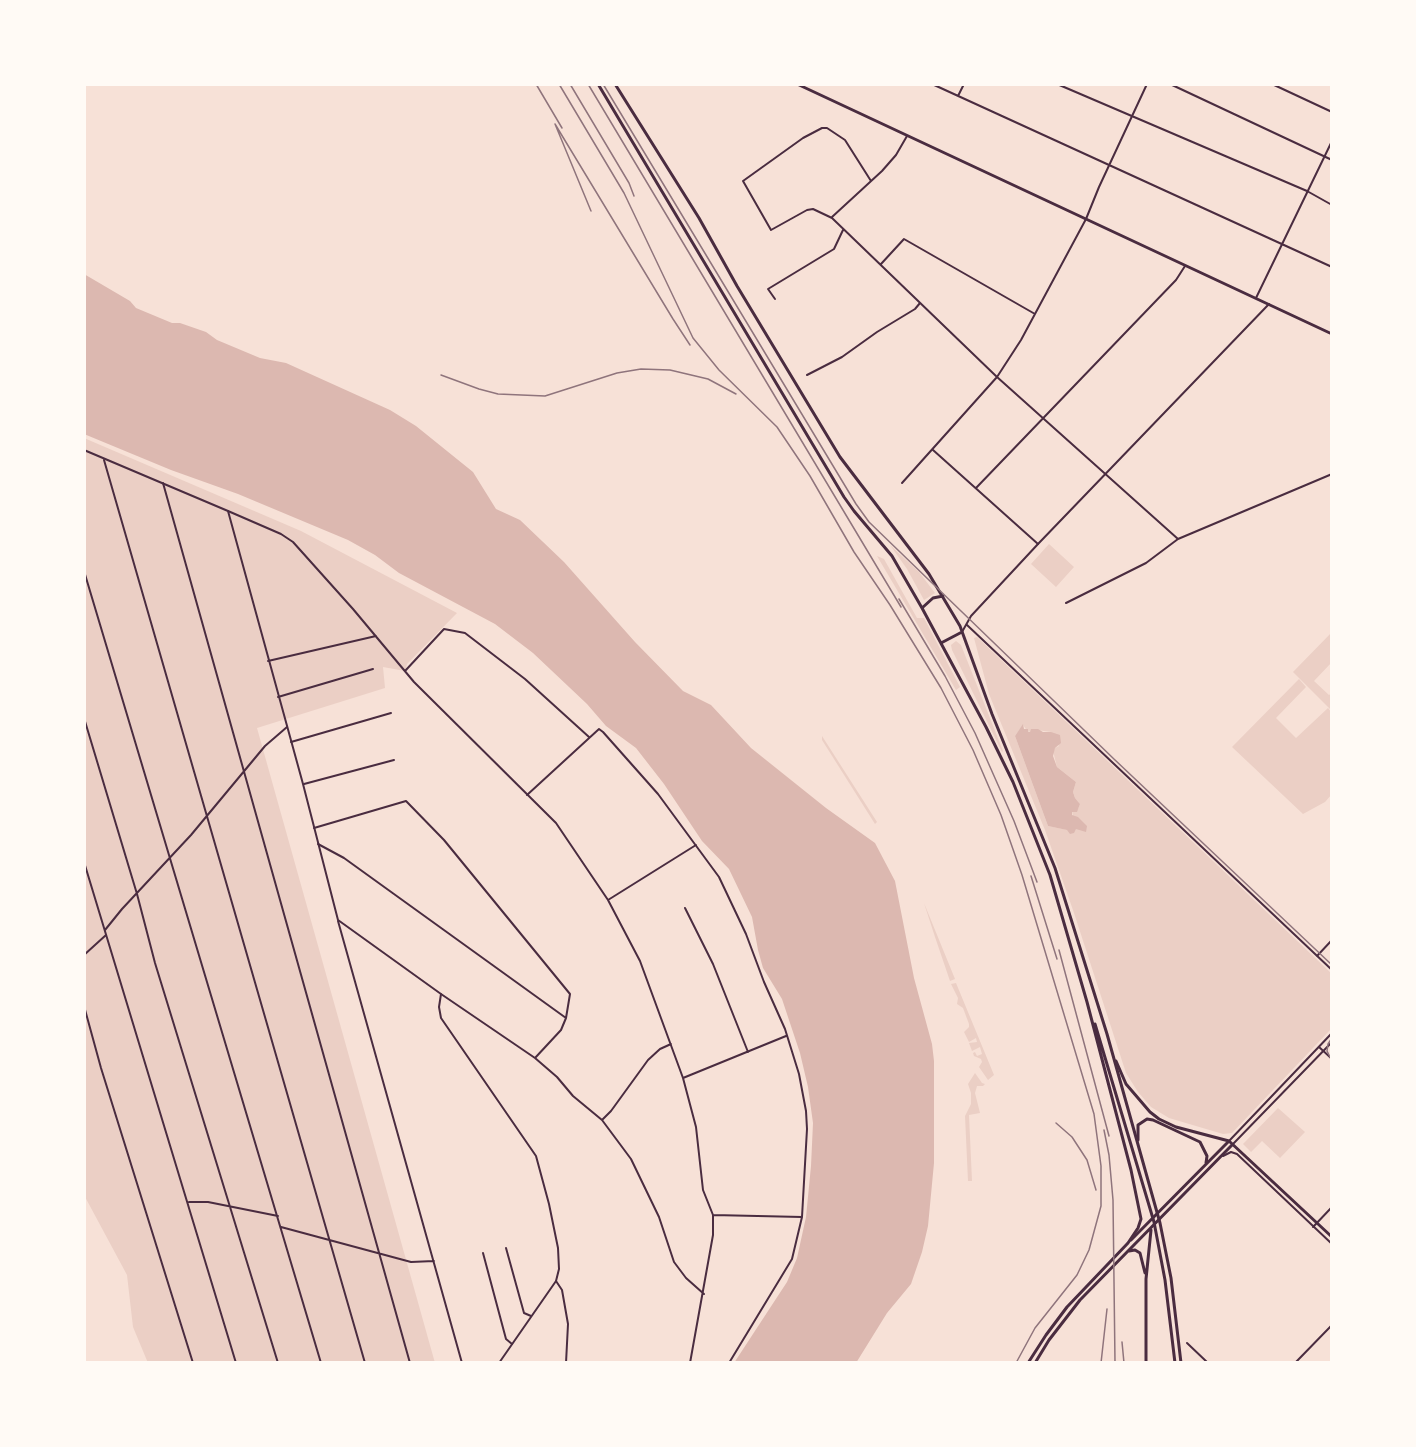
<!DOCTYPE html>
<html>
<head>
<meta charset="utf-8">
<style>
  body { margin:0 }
  #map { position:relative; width:1416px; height:1447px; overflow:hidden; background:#f7e1d7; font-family:"Playfair Display",serif }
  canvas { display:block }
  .frame { position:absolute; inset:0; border:86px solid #fffaf5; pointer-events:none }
</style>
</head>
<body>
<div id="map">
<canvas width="1416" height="1447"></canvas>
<div class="frame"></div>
</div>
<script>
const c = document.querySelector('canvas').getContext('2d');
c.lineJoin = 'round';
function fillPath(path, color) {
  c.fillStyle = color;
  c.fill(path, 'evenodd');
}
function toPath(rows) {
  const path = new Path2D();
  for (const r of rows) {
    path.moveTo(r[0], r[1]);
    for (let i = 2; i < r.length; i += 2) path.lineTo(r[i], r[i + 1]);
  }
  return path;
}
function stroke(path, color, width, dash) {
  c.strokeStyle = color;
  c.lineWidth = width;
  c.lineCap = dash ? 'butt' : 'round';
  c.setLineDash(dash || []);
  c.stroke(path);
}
fillPath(toPath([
  [84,438,301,531,457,613,407,664,405,671,383,667,385,688,257,728,435,1363,148,1363,133,1327,127,1275,84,1195],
  [1049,544,1074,567,1056,587,1031,564],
  [890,545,919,572,935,593,924,600,907,569],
  [877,556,884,559,917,618,924,618,960,687,956,690],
  [1332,632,1332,662,1314,681,1329,695,1332,693,1332,711,1293,672],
  [977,637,1332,974,1332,1028,1232,1133,1223,1134,1169,1118,1151,1107,1138,1092,1126,1073,1074,913,1045,830,989,694,974,638],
  [1023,725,1028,732,1037,730,1051,732,1059,746,1055,748,1053,751,1057,767,1076,782,1073,792,1075,798,1080,804,1078,809,1072,811,1073,817,1068,830,1048,826,1015,736],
  [956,641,961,645,1003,751,1002,752,952,650,951,645],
  [1299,679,1306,687,1276,718,1296,738,1328,708,1332,713,1332,794,1325,802,1303,814,1232,747],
  [822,736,877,822,875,824,822,740],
  [924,903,955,979,950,981,935,937],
  [956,983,994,1075,988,1080,979,1067,982,1062,981,1059,974,1056,973,1053,975,1052,977,1056,982,1054,980,1047,972,1051,969,1043,977,1042,976,1038,969,1042,964,1032,969,1027,969,1024,963,1008,957,1004,958,998,951,984],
  [975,1073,982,1083,985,1084,983,1086,977,1086,975,1093,980,1113,969,1115,972,1181,968,1181,965,1116,971,1104,971,1093,968,1084],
  [1278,1108,1305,1132,1280,1158,1262,1141,1251,1152,1243,1144]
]), '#ebcfc5');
fillPath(toPath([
  [84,274,130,301,136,308,172,323,180,323,206,332,217,340,260,358,286,363,390,410,416,426,473,472,496,509,520,520,564,562,635,642,683,691,711,705,751,748,826,808,875,843,895,881,914,978,932,1044,934,1061,934,1163,928,1226,922,1252,911,1284,887,1313,856,1363,734,1363,787,1282,797,1258,806,1217,811,1166,813,1123,808,1087,800,1053,782,999,763,968,758,950,752,917,729,869,702,841,664,784,636,748,606,726,587,704,533,653,495,624,399,573,375,555,348,540,238,494,171,470,84,434],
  [1023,724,1024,729,1028,729,1028,732,1030,732,1031,729,1038,729,1043,732,1051,732,1060,735,1061,743,1055,748,1053,756,1057,767,1076,782,1073,792,1075,798,1080,804,1077,812,1072,812,1072,815,1078,817,1087,826,1086,832,1076,829,1074,833,1070,834,1067,830,1048,826,1015,736]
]), '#dcb8b0');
stroke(toPath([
  [932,84,1332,267],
  [1057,84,1307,191,1332,205],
  [1170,84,1332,160],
  [1272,84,1332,112],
  [958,96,964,84],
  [871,181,845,140,827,128,822,128,803,138,743,181,771,230,807,210,813,209,832,218,997,377,1178,539],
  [832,217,882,171,896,155,907,136],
  [881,264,904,239,1035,314],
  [1256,298,1332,141],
  [775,299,768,289,834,249,843,230],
  [807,375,842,357,877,332,915,309,920,303],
  [933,450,1038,544],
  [104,460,365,1363],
  [163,483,410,1363],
  [902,483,997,377,1021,340,1086,219,1099,187,1147,84],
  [976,488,1176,280,1185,266],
  [228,511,281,534,293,542,353,609,414,682,556,823,608,900,640,961,683,1078,696,1127,703,1190,713,1215,713,1235,690,1363],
  [84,571,321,1363],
  [1066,603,1146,563,1178,539,1332,474],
  [268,661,376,636],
  [405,671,444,629,465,633,525,679,589,737],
  [278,697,373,669],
  [84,718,137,894,155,963,278,1363],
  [291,742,391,713],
  [304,784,394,760],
  [527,795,599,729,603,732,658,794,719,877,746,934,764,982,785,1029,799,1074,806,1111,807,1129,802,1217,792,1259,729,1363],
  [314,828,406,801,444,840,570,994,566,1018,561,1030,535,1058],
  [318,844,344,858,566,1018],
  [84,862,236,1363],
  [608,900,696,845],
  [685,908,713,964,748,1052],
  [338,921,462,1363],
  [105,930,122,909,191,835,265,746,287,727],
  [84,955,106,935],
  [441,994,535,1058,557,1077,573,1096,602,1120,631,1159,659,1217,674,1262,686,1278,704,1294],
  [84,1006,101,1068,193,1363],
  [1319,1047,1332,1059],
  [683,1078,786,1036],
  [602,1120,611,1111,648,1060,660,1049,671,1044],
  [189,1202,208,1202,278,1216],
  [713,1215,802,1217],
  [281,1227,411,1262,434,1261],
  [506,1248,524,1313,531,1316],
  [483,1253,506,1339,512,1344],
  [556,1281,562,1290,568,1324,566,1363],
  [1187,1343,1208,1363]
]), '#4a2c40', 2);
stroke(toPath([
  [84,450,228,511,303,784,338,920,441,994,439,1007,441,1018,536,1156,549,1204,558,1248,559,1269,556,1281,499,1363],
  [967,625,1332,970],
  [962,632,971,616,1038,544,1269,304],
  [1317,956,1332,940],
  [1229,1141,1332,1033],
  [1233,1144,1332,1042],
  [1223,1156,1231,1152,1237,1154,1332,1244],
  [1313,1227,1332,1207],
  [1295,1363,1332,1325]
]), '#4a2c40', 2);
stroke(toPath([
  [797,84,1332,334],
  [1116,1061,1126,1084,1150,1112,1159,1119,1176,1127,1229,1141,1332,1237],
  [1138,1140,1138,1125,1147,1119,1153,1120,1200,1142,1207,1156,1206,1163],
  [1131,1240,1229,1141],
  [1129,1251,1135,1250,1140,1253,1145,1273],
  [1035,1363,1049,1340,1080,1300,1232,1145],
  [1146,1363,1146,1279,1151,1230]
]), '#4a2c40', 3);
stroke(toPath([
  [598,84,844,497,854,511,892,556,922,608,986,727,1013,782,1050,875,1087,1002,1131,1170,1141,1219,1138,1228,1128,1243,1067,1307,1046,1335,1028,1363],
  [615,84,699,218,737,286,840,457,929,574,960,626,992,714,1055,868,1107,1034,1160,1223,1171,1278,1181,1363],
  [922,608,933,598,943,596],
  [941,643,962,632],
  [1095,1024,1154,1222,1165,1280,1175,1363]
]), '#4a2c40', 3);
stroke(toPath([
  [603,84,856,504,869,522,1115,760,1332,965],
  [1332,1038,1328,1044,1327,1051,1332,1061]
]), '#8f747c', 1.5);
stroke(toPath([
  [536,84,562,128],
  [559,84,624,193,693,338,719,370,777,427,810,476,854,552,890,605,941,688,973,750,1001,815,1022,875,1094,1114,1101,1166,1101,1206,1089,1250,1077,1275,1035,1328,1016,1363],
  [570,84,629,183,634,196],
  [588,84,901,607],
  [591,211,555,124,673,319,690,345],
  [441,375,479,389,498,394,545,396,617,373,641,369,670,370,708,379,736,394],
  [899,599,945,676,975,733,1014,821,1037,882],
  [1031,876,1057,959],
  [1059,950,1109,1136],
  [1056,1123,1072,1137,1087,1160,1096,1190],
  [1104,1130,1109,1155,1113,1200,1115,1363],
  [1122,1342,1124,1363],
  [1101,1363,1107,1309]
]), '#8f747c', 1.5);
</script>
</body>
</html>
